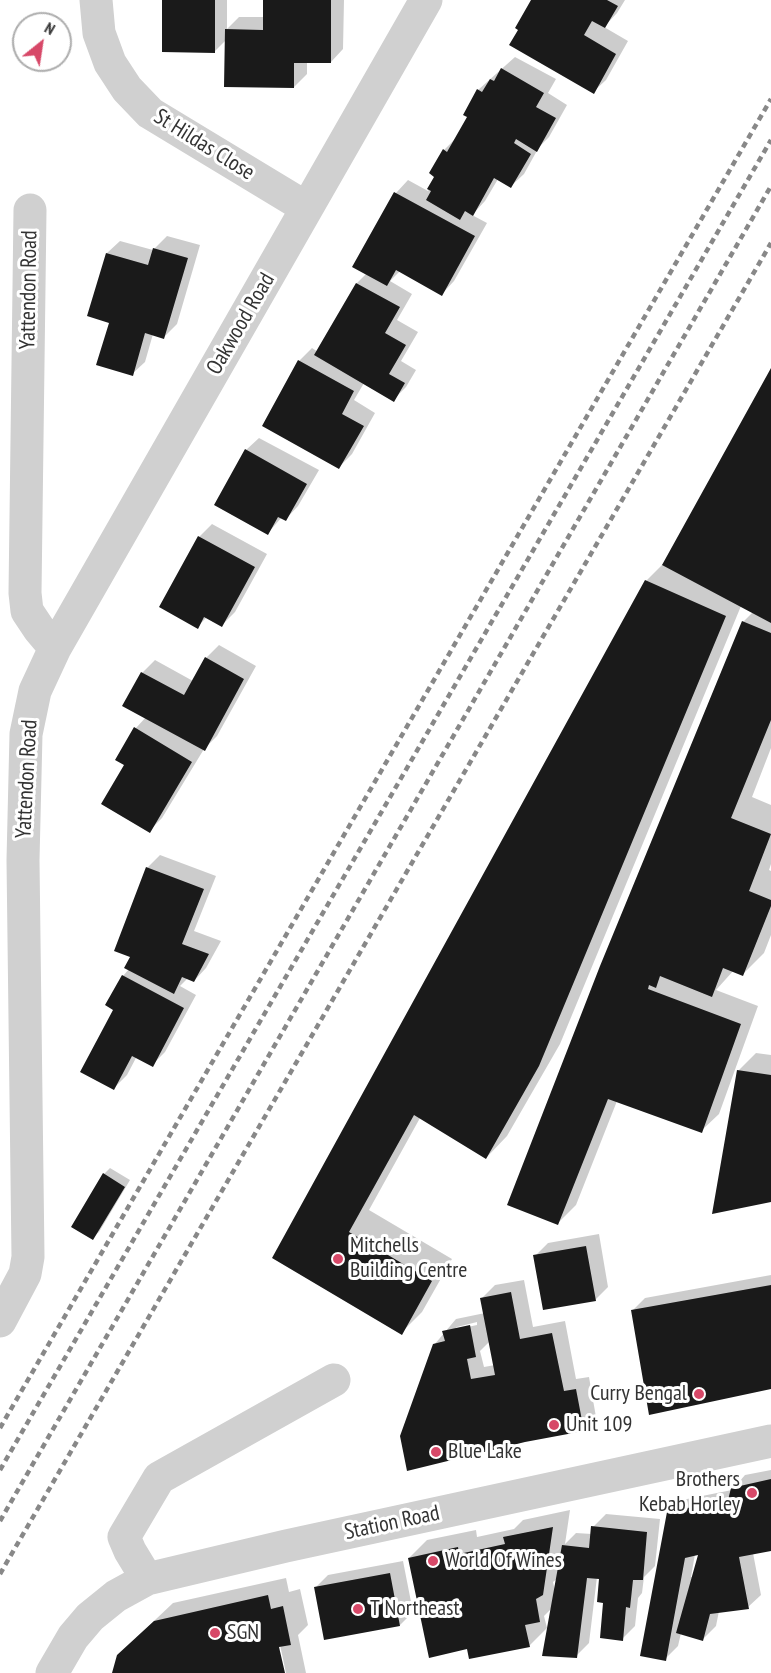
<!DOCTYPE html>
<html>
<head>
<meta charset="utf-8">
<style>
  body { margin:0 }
  #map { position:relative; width:771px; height:1673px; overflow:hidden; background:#fff; font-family:"PT Sans Narrow",sans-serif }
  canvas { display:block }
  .north { position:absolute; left:12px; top:12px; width:60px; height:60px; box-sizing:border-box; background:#fff; border:2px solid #adadad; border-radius:50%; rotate:30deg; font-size:16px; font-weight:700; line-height:24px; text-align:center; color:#333 }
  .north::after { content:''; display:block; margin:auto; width:21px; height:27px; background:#d74868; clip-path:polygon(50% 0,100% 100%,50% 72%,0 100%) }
</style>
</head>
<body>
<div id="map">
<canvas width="771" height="1673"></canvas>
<div class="north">N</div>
</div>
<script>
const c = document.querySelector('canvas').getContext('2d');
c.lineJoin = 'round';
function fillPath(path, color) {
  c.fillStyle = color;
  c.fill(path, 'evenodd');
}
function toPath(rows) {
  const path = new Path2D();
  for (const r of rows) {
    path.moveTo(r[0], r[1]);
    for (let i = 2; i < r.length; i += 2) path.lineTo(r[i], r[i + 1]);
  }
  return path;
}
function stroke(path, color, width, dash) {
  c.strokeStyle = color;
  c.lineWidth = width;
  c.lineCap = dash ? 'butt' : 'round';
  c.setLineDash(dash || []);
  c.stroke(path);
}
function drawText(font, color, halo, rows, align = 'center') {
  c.font = font + ' "PT Sans Narrow",sans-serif';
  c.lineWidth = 6;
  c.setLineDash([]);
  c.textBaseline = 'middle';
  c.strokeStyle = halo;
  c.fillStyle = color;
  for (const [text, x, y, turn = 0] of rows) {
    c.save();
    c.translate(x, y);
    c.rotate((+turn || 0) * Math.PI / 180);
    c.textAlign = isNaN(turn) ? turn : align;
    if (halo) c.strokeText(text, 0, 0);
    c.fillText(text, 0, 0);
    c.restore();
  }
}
fillPath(toPath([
  [164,0,227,0,227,29,239,17,265,17,265,0,344,0,343,49,331,62,307,62,307,74,294,87,226,40,214,52],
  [533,0,625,0,617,13,604,27,628,41,606,80,593,92],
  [515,57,556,79,548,93,567,105,549,137,539,147,524,174,511,186,498,179,485,201,472,215,487,223,454,281,442,294,400,271,390,281,412,294,397,320,418,332,401,361,416,370,406,387,393,400,364,383,354,400,375,413,352,454,339,467,299,361,312,348,318,352,357,283,367,273,354,266,396,193,408,180,428,191,436,176,431,173,444,150,457,137,470,116,478,90],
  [167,236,200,245,177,324,164,337,153,334,145,362,132,374,111,322,107,253,120,241,153,250],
  [771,371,771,748,752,797,771,805,771,864,769,870,771,871,771,935,764,953,743,974,734,970,716,990,758,1006,719,1114,701,1131,617,1101,576,1205,558,1223,743,622,753,612,741,606,560,1044,507,1136,486,1158,420,1118,369,1210,452,1259,422,1312,401,1333,274,1257,646,581,667,560],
  [259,438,319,470,298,506,286,519,282,517,268,533,246,450],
  [212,524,267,554,235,612,222,625,207,617,197,627,199,537],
  [219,645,256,666,217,736,204,749,162,818,149,831,126,765,136,728,146,717,142,673,155,660,193,681,206,658],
  [160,855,216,876,194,931,221,941,206,968,194,981,188,978,180,986,196,995,165,1052,152,1065,137,1056,127,1075,114,1088,115,1009,107,1005,123,976,129,969,147,868],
  [756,1053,771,1055,771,1201,738,1071],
  [110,1168,130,1180,99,1232,92,1238,104,1174],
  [599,1234,608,1287,595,1300,535,1256,548,1243],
  [771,1275,771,1388,632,1311,645,1298],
  [524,1280,533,1327,565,1321,576,1379,589,1377,596,1417,583,1430,524,1441,434,1345,456,1319,485,1313,482,1298,495,1285],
  [477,1322,477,1325,453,1330,457,1327],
  [490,1341,495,1365,484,1367,480,1351],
  [771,1470,771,1549,753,1553,761,1595,748,1607,719,1611,716,1626,703,1639,681,1633,678,1646,665,1659,669,1513,682,1500,732,1490,745,1475],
  [700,1553,693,1577,691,1577,695,1554],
  [570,1510,565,1544,576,1533,592,1534,593,1527,606,1514,660,1519,655,1566,644,1577,642,1593,638,1598,635,1626,622,1639,604,1602,601,1578,597,1577,589,1643,576,1656,552,1608,544,1616,547,1628,529,1646,468,1648,409,1558,427,1540,476,1530,477,1537,514,1529,523,1520],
  [558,1578,555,1591,553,1582],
  [403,1561,413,1612,400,1625,315,1588,328,1575],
  [286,1578,289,1592,300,1589,308,1625,298,1635,306,1673,286,1673,279,1640,276,1640,283,1673,114,1673,137,1637,173,1603]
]), '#0003');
fillPath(toPath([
  [162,0,215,0,215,53,162,52],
  [263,0,331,0,331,63,294,63,294,88,224,87,225,29,263,30],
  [531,0,607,0,618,6,605,28,592,21,584,35,616,54,594,94,509,45,518,30,515,28],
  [501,68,544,93,536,107,556,118,537,152,516,139,514,143,531,154,511,188,494,178,473,216,465,211,460,220,426,200,431,191,427,189,434,177,429,173,443,149,447,152,467,117,463,115,477,89,482,92,490,79,494,81],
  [394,192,475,236,442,296,396,270,387,286,352,267],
  [153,248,188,258,164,339,145,333,133,376,96,365,109,323,87,316,106,253,148,265],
  [356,283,400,307,385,333,406,345,389,374,405,383,394,402,314,355],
  [298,360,354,391,342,414,364,426,339,469,262,426],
  [771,368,771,623,662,565],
  [245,449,307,484,286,521,278,517,268,535,214,505],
  [198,536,255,567,222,627,204,617,198,629,159,607],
  [645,580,726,616,539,1066,486,1159,414,1115,349,1232,432,1281,402,1335,272,1258],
  [742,621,771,633,771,720,731,818,771,834,749,891,771,900,771,906,743,976,723,968,712,997,660,976,656,988,649,985,648,989,741,1024,702,1133,608,1099,558,1225,507,1205,600,966],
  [205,657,244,679,205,751,122,706,141,672,184,695],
  [134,727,192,762,150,833,101,804,124,765,115,760],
  [146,867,204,889,182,944,209,954,194,982,182,977,174,994,124,968,130,957,114,951],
  [122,975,184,1008,153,1067,132,1056,114,1090,80,1072,113,1010,105,1005],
  [737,1070,771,1075,771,1202,712,1214],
  [103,1173,125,1187,93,1240,71,1227],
  [586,1246,596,1301,543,1310,533,1255],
  [771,1285,771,1389,649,1415,631,1310],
  [511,1292,520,1339,552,1333,564,1391,576,1389,584,1431,525,1442,407,1471,400,1436,433,1344,445,1341,442,1331,470,1325,476,1357,467,1359,471,1379,495,1375,480,1298],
  [771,1479,771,1551,739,1557,749,1609,710,1614,703,1641,676,1633,698,1555,685,1558,666,1661,640,1656,667,1512,728,1500,731,1488],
  [591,1526,647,1532,643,1580,633,1580,630,1608,626,1607,623,1641,600,1638,603,1603,597,1602,599,1579,587,1578,577,1658,542,1656,562,1545,589,1548],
  [553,1527,543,1595,536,1599,540,1622,525,1625,530,1647,469,1659,467,1649,429,1658,408,1558,458,1547,459,1554,505,1544,503,1537],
  [390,1573,400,1626,324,1640,314,1587],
  [268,1595,271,1609,283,1606,291,1645,279,1647,285,1673,112,1673,117,1655,154,1621]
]), '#1a1a1a');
stroke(toPath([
  [96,0,99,33,110,63,127,89,150,113,307,208],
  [55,648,426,0],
  [0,1321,25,1274,28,1257,23,860,26,734,35,691,55,648,39,629,27,611,25,593,30,210],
  [147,1579,130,1551,124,1537,159,1478,334,1380],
  [52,1673,73,1637,90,1617,116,1596,147,1579,286,1546,771,1441]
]), '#d0d0d0', 33);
stroke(toPath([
  [0,1428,771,99],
  [0,1470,771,140],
  [0,1521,771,186],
  [0,1574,771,243]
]), '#888', 4.5, [6, 4.5]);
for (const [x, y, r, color] of [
  [338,1259,6,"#d74868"],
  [699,1394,6,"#d74868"],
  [554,1425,6,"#d74868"],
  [436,1452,6,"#d74868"],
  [752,1493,6,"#d74868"],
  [433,1561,6,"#d74868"],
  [358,1609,6,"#d74868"],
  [215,1633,6,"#d74868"]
]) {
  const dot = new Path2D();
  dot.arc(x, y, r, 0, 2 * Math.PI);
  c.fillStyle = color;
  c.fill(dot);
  stroke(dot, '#fff', 2);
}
drawText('22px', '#333', '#fff', [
  ["St Hildas Close",204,145,32],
  ["Yattendon Road",29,290,-89],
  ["Oakwood Road",241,324,-60],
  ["Yattendon Road",27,779,-87],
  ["Station Road",392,1523,-12]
]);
drawText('22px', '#333', '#fff', [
  ["Mitchells",350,1246],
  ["Building Centre",350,1271],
  ["Curry Bengal",687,1394,"right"],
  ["Unit 109",566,1425],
  ["Blue Lake",448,1452],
  ["Brothers",740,1480,"right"],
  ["Kebab Horley",740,1505,"right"],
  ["World Of Wines",445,1561],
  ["T Northeast",370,1609],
  ["SGN",227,1633]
], 'left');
</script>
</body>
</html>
